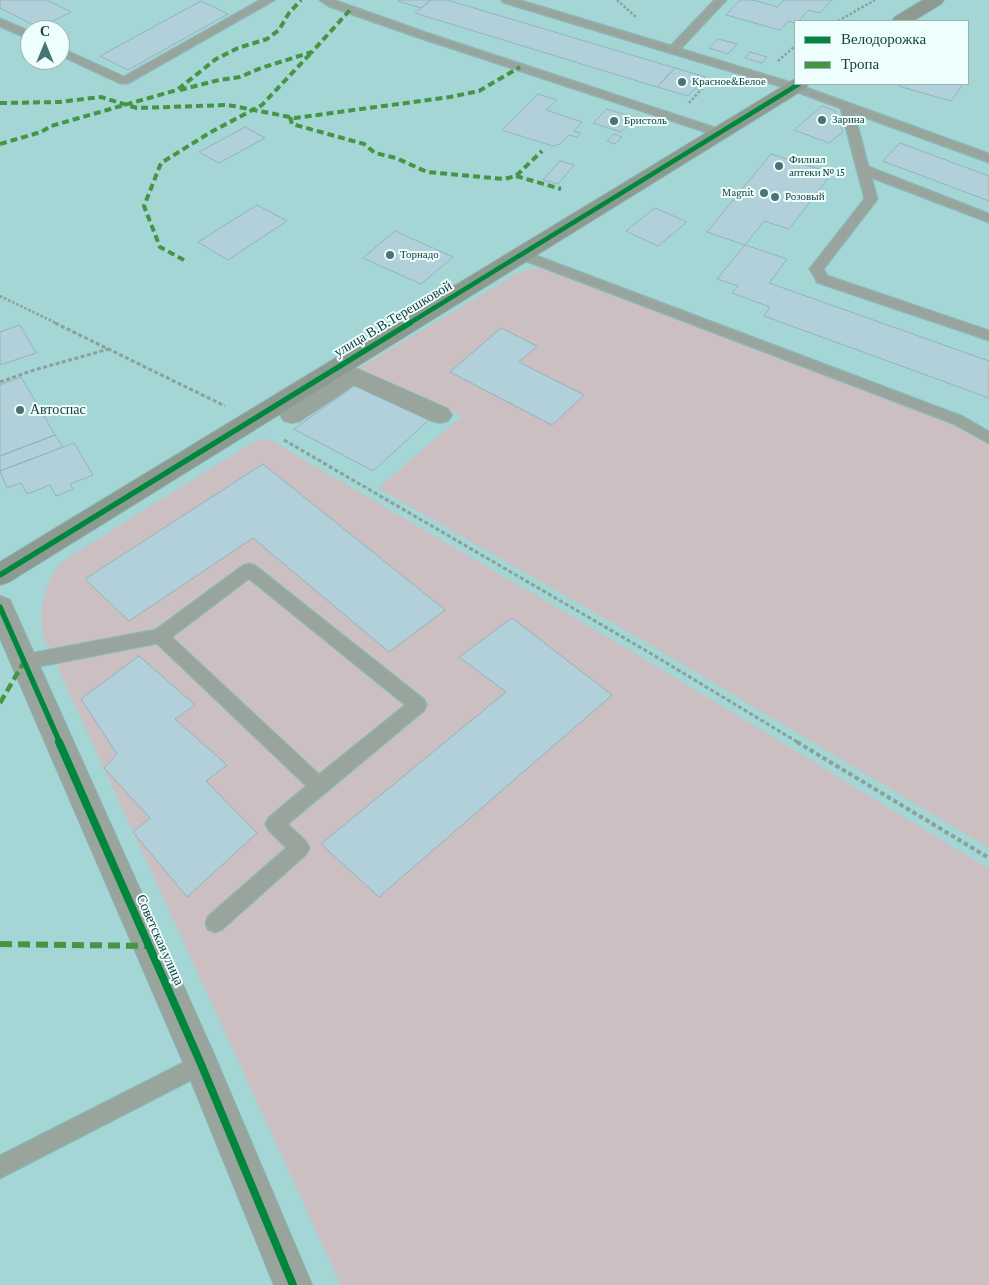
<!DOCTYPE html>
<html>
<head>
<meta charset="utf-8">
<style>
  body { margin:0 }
  #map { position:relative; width:989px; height:1285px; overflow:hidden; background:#a3d6d5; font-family:"Crimson Pro",serif }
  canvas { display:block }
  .legend { position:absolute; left:794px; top:20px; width:175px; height:65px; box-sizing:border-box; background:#edfefd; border:1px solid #98b2b1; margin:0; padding:6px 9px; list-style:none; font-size:15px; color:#18403f }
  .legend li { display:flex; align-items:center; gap:10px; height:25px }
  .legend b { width:25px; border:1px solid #98b2b1 }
  .north { position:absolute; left:20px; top:20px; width:50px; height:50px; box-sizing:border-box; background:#edfefd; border:1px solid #98b2b1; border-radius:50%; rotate:0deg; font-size:14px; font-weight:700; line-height:20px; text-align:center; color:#18403f }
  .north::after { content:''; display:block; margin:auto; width:18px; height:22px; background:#497474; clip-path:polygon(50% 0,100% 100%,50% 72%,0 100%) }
</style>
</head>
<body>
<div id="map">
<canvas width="989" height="1285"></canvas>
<ul class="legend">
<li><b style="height:6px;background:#00873e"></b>Велодорожка</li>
<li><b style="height:6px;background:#459545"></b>Тропа</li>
</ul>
<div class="north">С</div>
</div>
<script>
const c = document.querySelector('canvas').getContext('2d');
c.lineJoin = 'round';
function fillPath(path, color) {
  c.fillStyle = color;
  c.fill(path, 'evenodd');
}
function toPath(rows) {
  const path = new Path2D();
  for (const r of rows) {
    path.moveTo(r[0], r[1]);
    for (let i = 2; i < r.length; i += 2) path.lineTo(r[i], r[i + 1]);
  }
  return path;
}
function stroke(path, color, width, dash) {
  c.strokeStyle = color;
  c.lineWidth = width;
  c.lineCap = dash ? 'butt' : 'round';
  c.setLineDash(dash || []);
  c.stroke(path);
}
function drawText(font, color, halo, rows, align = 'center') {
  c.font = font + ' "Crimson Pro",serif';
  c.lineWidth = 4;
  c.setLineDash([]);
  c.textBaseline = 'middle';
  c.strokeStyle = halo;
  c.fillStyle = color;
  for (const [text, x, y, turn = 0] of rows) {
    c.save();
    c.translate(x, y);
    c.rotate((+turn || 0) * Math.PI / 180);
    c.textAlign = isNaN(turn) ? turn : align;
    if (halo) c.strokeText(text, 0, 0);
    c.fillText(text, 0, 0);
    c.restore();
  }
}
fillPath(toPath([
  [537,268,547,269,953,424,989,444,989,848,649,644,378,488,462,416,357,369,522,271],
  [262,439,270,440,640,656,989,869,989,1285,341,1285,44,638,41,620,43,600,49,582,60,563,205,472,254,442]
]), '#cbbfc2');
const building = toPath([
  [0,0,47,0,71,12,39,28,0,8,0,0],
  [400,0,431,0,421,8,398,1,400,0],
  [431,0,447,0,675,68,657,87,415,13,431,0],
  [740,0,753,0,778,7,784,0,832,0,820,13,808,10,799,21,795,23,788,21,780,30,726,15,740,0],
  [201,1,228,14,128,70,100,56,201,1],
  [718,39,737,44,728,54,709,48,718,39],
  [750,52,767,57,762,63,745,58,750,52],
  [675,68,706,77,688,96,657,87,675,68],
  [896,84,963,84,951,101,902,87,896,84],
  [538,94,557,100,546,110,582,122,574,131,581,133,577,137,569,135,560,144,553,146,502,130,538,94],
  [822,106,835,111,843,132,829,143,794,130,822,106],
  [607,109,635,118,621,132,593,123,607,109],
  [245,127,265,138,219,163,199,152,245,127],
  [614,134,622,137,615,144,607,141,614,134],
  [900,143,989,176,989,201,883,161,900,143],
  [771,154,832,173,789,229,764,221,745,245,707,232,771,154],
  [560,161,574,165,558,184,543,180,560,161],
  [257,205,287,221,228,260,198,242,257,205],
  [655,208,687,222,658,246,626,231,655,208],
  [395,231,453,257,421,284,363,258,395,231],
  [745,245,787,259,769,283,989,361,989,398,764,316,770,307,732,293,738,286,717,279,745,245],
  [20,325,36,353,0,365,0,332,20,325],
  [501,328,537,346,519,362,584,395,552,425,450,372,501,328],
  [21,377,55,435,0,456,0,385,21,377],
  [358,383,430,419,373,471,294,429,358,383],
  [55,435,63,447,0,471,0,456,55,435],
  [74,443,93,475,70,484,73,489,56,496,50,485,27,494,21,483,7,488,0,471,74,443],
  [263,464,445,610,389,652,253,538,129,621,85,579,263,464],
  [512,618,612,695,379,897,321,844,506,692,459,657,512,618],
  [139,656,195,705,175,719,227,765,206,781,257,833,187,897,133,832,150,818,104,768,117,754,81,699,139,656]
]);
fillPath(building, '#b2d0d9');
stroke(building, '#94b3bc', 1);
const lane = toPath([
  [261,0,274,0,128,83,120,83,60,55,60,48,124,77,261,0],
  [320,0,333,0,426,33,724,131,726,133,724,135,716,135,418,37,329,6,320,0],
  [502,0,518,0,671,46,715,0,726,0,680,49,798,85,989,154,989,162,854,113,868,167,989,214,989,222,871,177,877,199,823,269,827,276,989,331,989,340,817,282,816,279,810,269,865,199,841,108,790,89,503,2,502,0],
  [0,19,30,32,30,39,0,26,0,19],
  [523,251,963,417,989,432,989,443,953,423,519,258,517,255,519,252,523,251],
  [249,564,255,566,424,700,426,705,424,710,287,824,306,842,309,848,306,854,222,929,215,932,208,929,206,923,208,917,287,848,269,830,266,824,269,818,307,786,157,643,24,669,18,667,16,662,18,657,24,655,156,630,243,566,249,564],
  [249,578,406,705,319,775,171,637,249,578],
  [201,1054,208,1057,211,1064,208,1071,0,1178,0,1156,201,1054]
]);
const street = toPath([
  [337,360,448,409,452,415,448,421,440,423,432,421,354,385,300,421,292,423,284,421,280,415,284,409,334,376,329,374,325,368,329,362,337,360],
  [0,596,10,600,13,607,213,1052,312,1285,274,1285,187,1071,0,638,0,596]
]);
const secondary = toPath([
  [923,0,944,0,941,4,913,21,892,21,895,17,923,0],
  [795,79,795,84,808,84,806,88,9,582,0,585,0,562,795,79]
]);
stroke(lane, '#8bb4b3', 3);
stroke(street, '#8bb4b3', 2);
stroke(secondary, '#8bb4b3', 2);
stroke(toPath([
  [617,0,637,18],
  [838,21,875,0],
  [778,61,795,46],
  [689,103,708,82],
  [0,296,58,324]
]), '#8ca09a', 2.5, [2.5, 2]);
stroke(toPath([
  [55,323,225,406],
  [0,382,34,370,109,349],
  [284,440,650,653,799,743]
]), '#8ca09a', 3, [4, 2.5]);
stroke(toPath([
  [797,742,989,858]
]), '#8ca09a', 4, [4.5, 3]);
fillPath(lane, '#98a49c');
fillPath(street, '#98a49c');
fillPath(secondary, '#8c9a90');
stroke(toPath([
  [180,90,219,80,240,77,261,68,312,52,350,10],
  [0,103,59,102,101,97,137,108,228,105,295,118,450,97,479,91,520,67],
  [290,117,292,124,364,144,375,153,396,158,427,172,504,179,516,176,542,151],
  [0,144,41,132,51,126,177,90,216,59,238,48,267,39,279,30,289,13,301,0],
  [516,176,561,189],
  [184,260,160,247,144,206,161,163,211,132,262,105,312,52]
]), '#459545', 4, [7, 4]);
stroke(toPath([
  [0,703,24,662]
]), '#459545', 4.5, [9, 4.5]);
stroke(toPath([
  [0,944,149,946]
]), '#459545', 6, [12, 6]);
stroke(toPath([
  [408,324,799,84]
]), '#00873e', 4.5);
stroke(toPath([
  [0,575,410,323],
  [0,607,60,743]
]), '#00873e', 5.5);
stroke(toPath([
  [59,742,201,1064,293,1285]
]), '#00873e', 8);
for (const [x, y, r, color] of [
  [682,82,5,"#497474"],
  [822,120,5,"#497474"],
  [614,121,5,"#497474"],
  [779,166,5,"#497474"],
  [764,193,5,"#497474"],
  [775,197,5,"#497474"],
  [390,255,5,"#497474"],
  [20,410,5,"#497474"]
]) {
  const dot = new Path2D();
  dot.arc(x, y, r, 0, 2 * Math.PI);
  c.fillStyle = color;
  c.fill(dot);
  stroke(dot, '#edfefd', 2);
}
drawText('11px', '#18403f', '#edfefd', [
  ["Красное&Белое",692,82],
  ["Зарина",832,120],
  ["Бристоль",624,121],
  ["Филиал",789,160],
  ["аптеки № 15",789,173],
  ["Magnit",754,193,"right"],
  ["Розовый",785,197],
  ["Торнадо",400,255]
], 'left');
drawText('14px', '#18403f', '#edfefd', [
  ["улица В.В.Терешковой",393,319,-31],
  ["Советская улица",160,940,66]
]);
drawText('14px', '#18403f', '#edfefd', [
  ["Автоспас",30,410]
], 'left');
</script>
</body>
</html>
